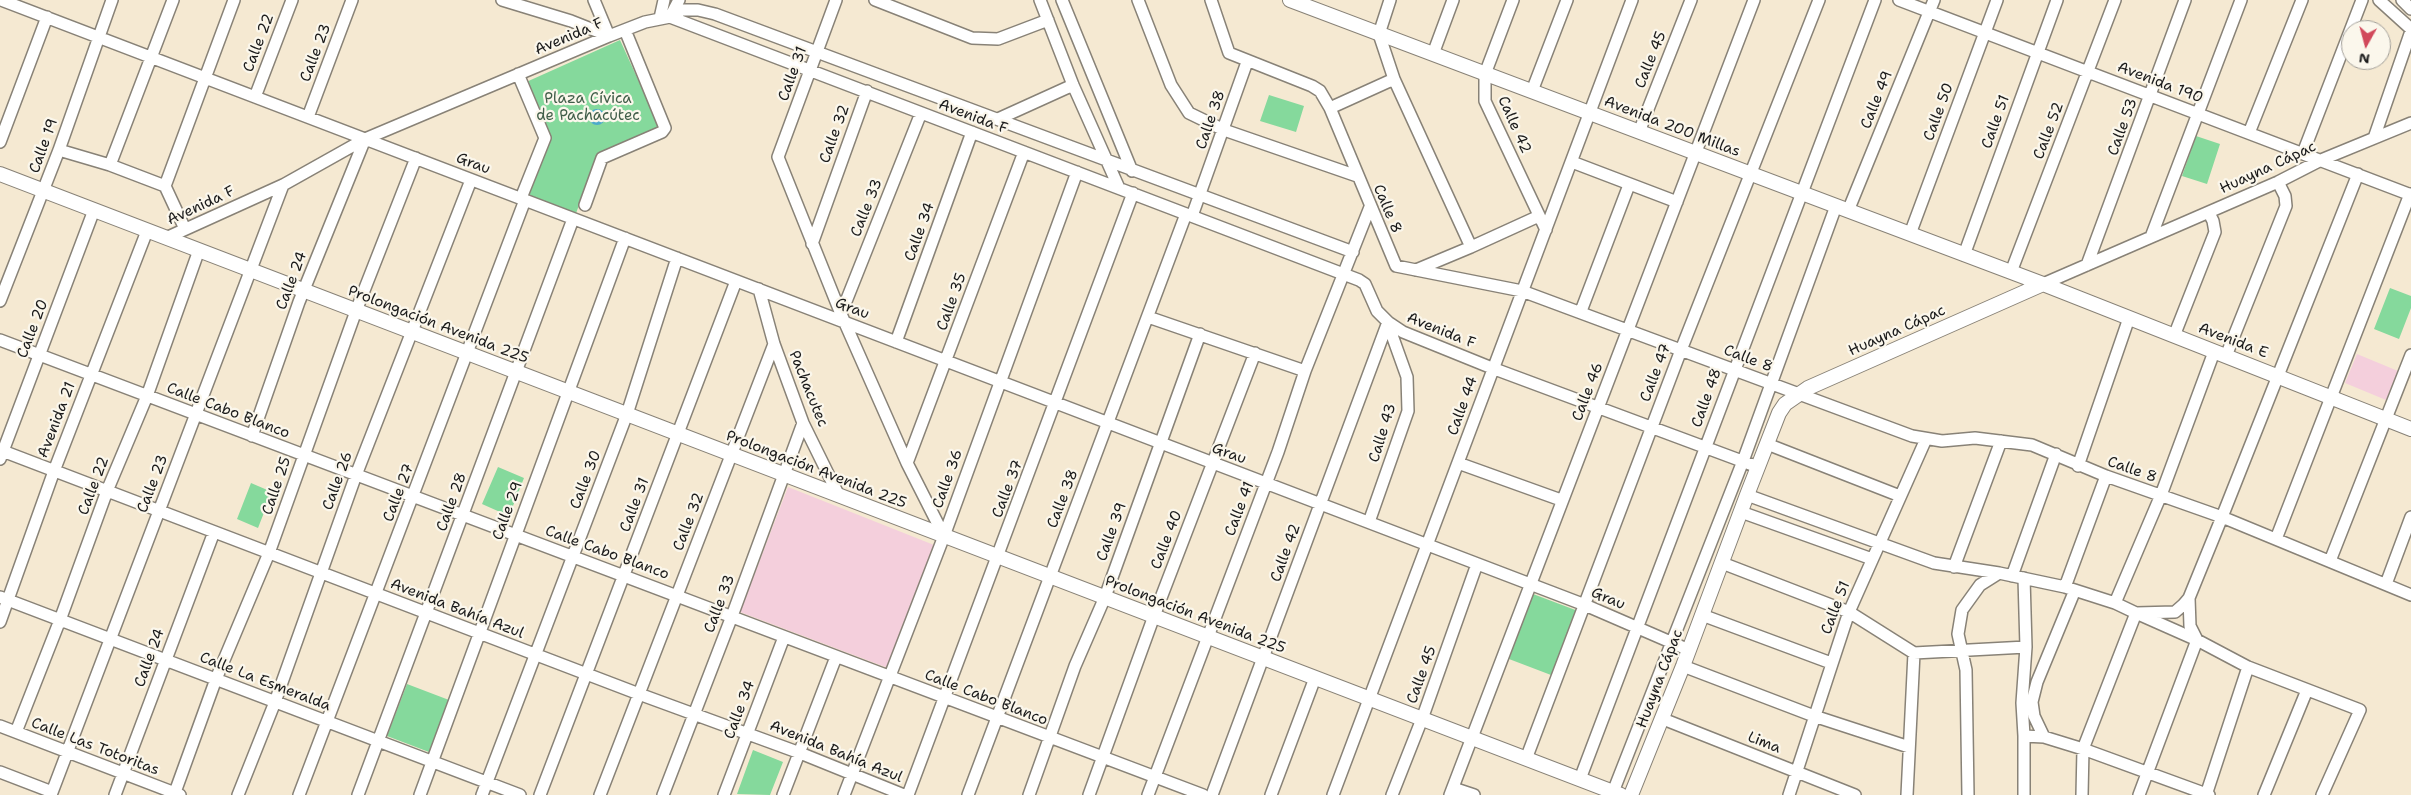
<!DOCTYPE html>
<html>
<head>
<meta charset="utf-8">
<style>
  body { margin:0 }
  #map { position:relative; width:2411px; height:795px; overflow:hidden; background:#f5e9d2; font-family:"Shantell Sans",sans-serif }
  canvas { display:block }
  .north { position:absolute; left:2341px; top:20px; width:50px; height:50px; box-sizing:border-box; background:#fbf7ec; border:1px solid #a29f99; border-radius:50%; rotate:187deg; font-size:14px; font-weight:700; line-height:20px; text-align:center; color:#1c1c1c }
  .north::after { content:''; display:block; margin:auto; width:18px; height:22px; background:#d1495b; clip-path:polygon(50% 0,100% 100%,50% 72%,0 100%) }
</style>
</head>
<body>
<div id="map">
<canvas width="2411" height="795"></canvas>
<div class="north">N</div>
</div>
<script>
const c = document.querySelector('canvas').getContext('2d');
c.lineJoin = 'round';
function fillPath(path, color) {
  c.fillStyle = color;
  c.fill(path, 'evenodd');
}
function toPath(rows) {
  const path = new Path2D();
  for (const r of rows) {
    if (r.length === 3) {
      path.moveTo(r[0] + r[2], r[1]);
      path.arc(r[0], r[1], r[2], 0, 2 * Math.PI);
      continue;
    }
    path.moveTo(r[0], r[1]);
    for (let i = 2; i < r.length; i += 2) path.lineTo(r[i], r[i + 1]);
  }
  return path;
}
function stroke(path, color, width, dash) {
  c.strokeStyle = color;
  c.lineWidth = width;
  c.lineCap = dash ? 'butt' : 'round';
  c.setLineDash(dash || []);
  c.stroke(path);
}
function drawText(font, color, halo, rows, align = 'center') {
  c.font = font + ' "Shantell Sans",sans-serif';
  c.lineWidth = 4.5;
  c.setLineDash([]);
  c.textBaseline = 'middle';
  c.strokeStyle = halo;
  c.fillStyle = color;
  for (const [text, x, y, turn = 0] of rows) {
    c.save();
    c.translate(x, y);
    c.rotate((+turn || 0) * Math.PI / 180);
    c.textAlign = isNaN(turn) ? turn : align;
    if (halo) c.strokeText(text, 0, 0);
    c.fillText(text, 0, 0);
    c.restore();
  }
}
fillPath(toPath([
  [2357,354,2398,371,2386,400,2345,383],
  [788,487,934,545,888,668,740,612]
]), '#f4cfdc');
fillPath(toPath([
  [620,40,660,128,597,157,575,216,525,197,548,137,524,83],
  [1269,95,1304,106,1296,132,1260,121],
  [2196,136,2220,144,2207,184,2182,176],
  [2390,288,2411,296,2411,308,2399,339,2374,329],
  [498,467,524,478,509,516,482,504],
  [251,483,272,492,258,528,237,519],
  [1533,594,1578,611,1551,675,1509,659],
  [407,684,449,700,429,752,387,736],
  [753,750,783,762,770,795,737,794]
]), '#85d99c');
fillPath(toPath([
  [597,117,8]
]), '#4daacb');
const minor = toPath([
  [1,0,1585,605,1689,650],
  [502,0,571,21,609,36],
  [594,0,609,36],
  [836,0,778,157,841,314,907,463,944,536],
  [875,0,972,38,998,39,1048,20],
  [1040,0,1073,85,1119,188],
  [1062,0,1132,171],
  [1138,0,1171,85,1189,113,1224,130,1357,176],
  [1211,0,1229,53,1312,86,1320,91,1330,108,1396,266,1522,291,1912,436,1942,441,1975,438,2032,445,2106,476,2222,517,2411,595],
  [1390,0,1379,34,1394,79,1471,247,1416,270],
  [1513,0,1485,74,1485,101,1546,230],
  [1899,0,2411,195],
  [2379,0,2411,29],
  [2402,0,2411,9],
  [670,17,682,10,698,10,715,14,1353,252],
  [670,17,679,0],
  [660,18,664,0],
  [1433,54,1453,0],
  [518,74,545,138,521,198],
  [1532,91,1567,0],
  [255,97,292,0],
  [1330,108,1394,79],
  [308,117,352,0],
  [998,119,1073,85],
  [1639,132,1691,0],
  [2249,133,2302,0],
  [2374,138,2411,31],
  [0,142,47,17],
  [59,150,110,165,165,186,185,229],
  [2303,153,2362,0],
  [1572,162,1677,202],
  [110,165,173,0],
  [165,186,234,0],
  [585,205,602,158,662,132,665,128,625,30],
  [1848,211,1934,0],
  [1192,216,1247,62],
  [1910,234,1997,0],
  [2151,237,2241,0],
  [166,238,283,185,365,139,609,36,645,22,670,17,1359,280,1365,284,1377,311,1388,322,1403,332,1492,368,1758,467],
  [812,244,867,91],
  [1471,247,1539,216],
  [1964,255,2057,0],
  [2087,265,2185,0],
  [2011,272,2115,0],
  [2043,284,2278,182,2321,160,2411,123],
  [759,289,774,344,803,423,839,496],
  [0,301,59,150,112,0],
  [1581,311,1629,185],
  [841,314,921,113],
  [1148,317,1305,371],
  [2174,336,2215,232,2213,221,2209,213],
  [0,340,1203,795],
  [896,342,972,132],
  [2226,356,2286,206,2285,196,2278,182],
  [252,436,299,302,365,139],
  [1767,444,1900,496],
  [0,450,639,694,800,753,904,795],
  [0,459,94,210],
  [907,463,1024,152],
  [1458,463,1561,500],
  [2078,466,2129,318],
  [1747,495,1934,563,1999,573],
  [1741,512,1872,559],
  [1369,522,1408,411,1407,377,1388,324],
  [2276,539,2410,194],
  [2330,561,2411,355],
  [1722,563,1849,612,1914,653,2026,647,2022,703,2024,736],
  [1954,567,2001,441],
  [2012,576,2056,454],
  [2024,578,2026,647],
  [2386,584,2411,517],
  [2065,587,2106,476],
  [0,597,520,795],
  [2115,603,2161,495,2214,352],
  [1702,615,1831,663],
  [0,622,54,471,147,231],
  [1683,666,1814,716,1909,747],
  [1663,719,1855,795],
  [0,726,180,795],
  [16,732,60,620,107,491,147,396,199,250],
  [2044,737,2083,749,2209,795],
  [1526,759,1681,350,1819,0],
  [0,772,52,792],
  [1580,779,1875,0],
  [1453,788,1474,795],
  [1613,792,1743,461,1836,206],
  [51,795,283,185],
  [115,795,214,532],
  [174,795,216,679,269,553,356,311,416,158],
  [238,795,275,702,356,475,471,180],
  [299,795,525,200],
  [358,795,573,219],
  [420,795,625,238],
  [482,795,627,414,677,258],
  [540,795,736,281],
  [600,795,774,344],
  [663,795,732,616,803,423],
  [724,795,784,637],
  [783,795,836,657],
  [844,795,944,536,1077,172],
  [908,795,1133,193],
  [968,795,1186,214],
  [1029,795,1075,666,1105,597,1200,334],
  [1089,795,1154,616,1255,353],
  [1148,795,1278,452,1305,371,1370,207],
  [1212,795,1388,322],
  [1271,795,1315,678],
  [1333,795,1632,0],
  [1392,795,1422,719,1477,564],
  [1450,795,1754,0],
  [1789,795,1849,612,1926,439],
  [1907,795,1914,653],
  [1968,795,1966,670,1958,634,1962,610,1980,585,1999,573,2065,587,2115,603,2136,613,2175,612,2183,605,2189,598,2222,517,2358,174],
  [2024,795,2024,736,2044,737,2034,716,2032,702,2037,682,2075,590],
  [2082,795,2083,749,2136,613,2197,640,2248,667,2360,710,2322,795],
  [2139,795,2197,640,2190,626,2189,598],
  [2206,795,2248,667],
  [2264,795,2307,690]
]);
const major = toPath([
  [1290,0,2043,284,2411,429],
  [0,174,1621,795],
  [1631,795,1683,666,1747,495,1779,413,1785,404,1808,388,2043,284]
]);
stroke(minor, '#888277', 14);
stroke(major, '#888277', 16);
stroke(minor, '#fff', 11);
stroke(major, '#fff', 14);
drawText('15px', '#1c1c1c', '#fbf7ec', [
  ["Avenida F",569,37,-23],
  ["Calle 22",259,43,-69],
  ["Calle 23",316,53,-69],
  ["Calle 45",1651,60,-68],
  ["Calle 31",793,74,-70],
  ["Avenida 190",2160,83,21],
  ["Calle 49",1877,100,-68],
  ["Calle 50",1939,112,-70],
  ["Avenida F",973,117,21],
  ["Calle 38",1211,120,-71],
  ["Calle 51",1996,122,-70],
  ["Calle 42",1514,125,66],
  ["Avenida 200 Millas",1672,127,21],
  ["Calle 53",2123,127,-70],
  ["Calle 52",2049,131,-69],
  ["Calle 32",835,134,-70],
  ["Calle 19",44,146,-70],
  ["Grau",473,164,21],
  ["Huayna Cápac",2268,168,-25],
  ["Avenida F",201,206,-25],
  ["Calle 33",867,208,-68],
  ["Calle 8",1387,209,67],
  ["Calle 34",920,232,-70],
  ["Calle 24",292,281,-69],
  ["Calle 35",952,302,-70],
  ["Grau",852,309,21],
  ["Prolongación Avenida 225",438,325,21],
  ["Calle 20",33,329,-69],
  ["Avenida F",1441,331,22],
  ["Huayna Cápac",1897,331,-24],
  ["Avenida E",2233,341,21],
  ["Calle 8",1748,359,21],
  ["Calle 47",1656,373,-69],
  ["Pachacutec",808,389,68],
  ["Calle 46",1588,392,-69],
  ["Calle 48",1707,398,-70],
  ["Calle 44",1463,406,-70],
  ["Calle Cabo Blanco",228,411,21],
  ["Avenida 21",57,420,-69],
  ["Calle 43",1383,433,-73],
  ["Grau",1229,454,20],
  ["Prolongación Avenida 225",816,470,21],
  ["Calle 8",2132,470,19],
  ["Calle 36",948,479,-70],
  ["Calle 30",586,480,-69],
  ["Calle 26",338,481,-70],
  ["Calle 23",153,484,-69],
  ["Calle 22",94,486,-69],
  ["Calle 25",277,486,-71],
  ["Calle 37",1008,489,-69],
  ["Calle 27",399,493,-69],
  ["Calle 38",1063,499,-69],
  ["Calle 28",452,502,-70],
  ["Calle 31",635,505,-69],
  ["Calle 41",1240,509,-69],
  ["Calle 29",508,511,-70],
  ["Calle 32",689,522,-69],
  ["Calle 39",1112,532,-70],
  ["Calle 40",1167,540,-69],
  ["Calle Cabo Blanco",607,553,20],
  ["Calle 42",1286,553,-70],
  ["Grau",1608,599,23],
  ["Calle 33",720,604,-69],
  ["Calle 51",1836,608,-69],
  ["Avenida Bahía Azul",457,609,21],
  ["Prolongación Avenida 225",1195,615,21],
  ["Calle 24",150,658,-70],
  ["Calle 45",1422,675,-70],
  ["Huayna Cápac",1660,679,-69],
  ["Calle La Esmeralda",265,682,21],
  ["Calle Cabo Blanco",986,698,21],
  ["Calle 34",740,710,-69],
  ["Lima",1764,743,21],
  ["Calle Las Totoritas",95,747,21],
  ["Avenida Bahía Azul",836,752,22]
]);
drawText('15px', '#415e49', '#fbf7ec', [
  ["Plaza Cívica",588,99],
  ["de Pachacútec",588,116]
]);
</script>
</body>
</html>
